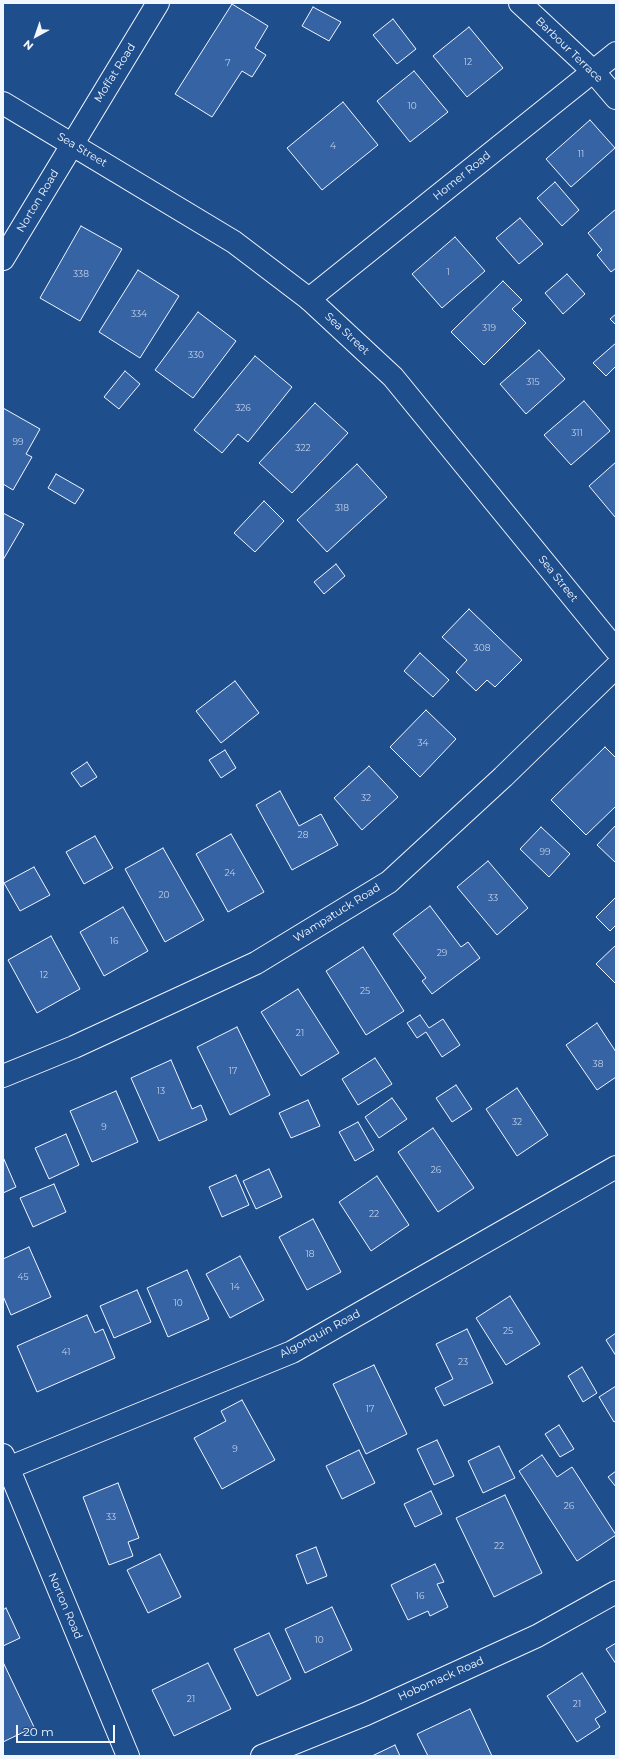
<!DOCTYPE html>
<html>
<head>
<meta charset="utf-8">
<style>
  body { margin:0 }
  #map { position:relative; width:619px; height:1759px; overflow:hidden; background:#1f4e8c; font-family:Montserrat,sans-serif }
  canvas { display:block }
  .frame { position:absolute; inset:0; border:4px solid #f2f6ff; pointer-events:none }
  .north { position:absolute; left:16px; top:16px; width:40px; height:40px; -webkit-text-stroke:3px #1f4e8c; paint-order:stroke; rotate:220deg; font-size:11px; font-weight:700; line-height:16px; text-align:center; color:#f2f6ff }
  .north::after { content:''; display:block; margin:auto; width:14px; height:18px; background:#f2f6ff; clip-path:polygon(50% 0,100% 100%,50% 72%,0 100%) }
  .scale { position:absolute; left:16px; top:1725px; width:99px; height:18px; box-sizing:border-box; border:2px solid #f2f6ff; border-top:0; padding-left:5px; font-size:12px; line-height:14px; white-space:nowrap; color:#f2f6ff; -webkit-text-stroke:3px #1f4e8c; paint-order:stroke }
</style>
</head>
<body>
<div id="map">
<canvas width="619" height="1759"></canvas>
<div class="frame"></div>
<div class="north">N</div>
<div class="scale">20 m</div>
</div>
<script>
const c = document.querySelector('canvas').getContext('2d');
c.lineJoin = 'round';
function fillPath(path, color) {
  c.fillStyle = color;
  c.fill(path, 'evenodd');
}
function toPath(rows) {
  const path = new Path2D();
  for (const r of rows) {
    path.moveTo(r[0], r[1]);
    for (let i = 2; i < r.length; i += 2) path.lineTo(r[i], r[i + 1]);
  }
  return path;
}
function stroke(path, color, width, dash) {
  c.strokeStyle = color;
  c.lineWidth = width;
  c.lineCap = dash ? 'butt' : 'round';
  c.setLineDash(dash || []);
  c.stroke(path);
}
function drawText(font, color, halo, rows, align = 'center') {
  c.font = font + ' Montserrat,sans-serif';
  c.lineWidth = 3;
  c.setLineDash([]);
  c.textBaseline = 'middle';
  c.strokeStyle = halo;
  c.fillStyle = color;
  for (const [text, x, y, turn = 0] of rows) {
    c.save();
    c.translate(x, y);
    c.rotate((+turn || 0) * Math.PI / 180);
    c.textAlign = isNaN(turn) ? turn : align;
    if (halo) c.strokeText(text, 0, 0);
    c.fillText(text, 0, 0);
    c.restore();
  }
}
const building = toPath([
  [232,4,268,26,255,48,266,55,252,77,242,71,212,117,175,94,232,4],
  [313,7,341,22,329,41,302,26,313,7],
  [393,19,416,49,397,64,373,35,393,19],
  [469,27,503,68,467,97,433,56,469,27],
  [414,71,448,112,410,142,377,101,414,71],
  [343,102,378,145,322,190,287,148,343,102],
  [590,120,615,148,571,187,546,159,590,120],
  [555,182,579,210,562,226,537,198,555,182],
  [616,209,616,268,611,272,597,255,602,250,588,233,616,209],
  [520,218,543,244,519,264,496,238,520,218],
  [81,226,122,249,80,321,40,298,81,226],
  [455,237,485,271,442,308,412,274,455,237],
  [138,270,179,296,140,358,99,332,138,270],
  [567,274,585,294,563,314,545,293,567,274],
  [503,281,522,300,512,309,526,323,484,365,451,332,503,281],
  [198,312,236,341,193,398,155,370,198,312],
  [616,314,616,325,610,319,616,314],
  [616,343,616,366,606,376,593,363,616,343],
  [539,350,565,379,526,414,500,384,539,350],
  [255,356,292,387,248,442,238,434,222,453,194,430,255,356],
  [125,371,140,384,119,409,104,397,125,371],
  [584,401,610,431,571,465,544,435,584,401],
  [315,403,348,433,292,493,259,463,315,403],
  [3,408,40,429,26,454,32,457,13,490,3,484,3,408],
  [616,462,616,516,615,517,589,486,616,462],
  [357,464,387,497,327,552,297,520,357,464],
  [56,474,84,490,75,504,48,488,56,474],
  [264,501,284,521,255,552,234,533,264,501],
  [3,513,24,524,3,560,3,513],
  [336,564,345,576,324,594,314,582,336,564],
  [469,609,522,660,495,687,487,680,476,691,456,672,467,660,442,637,469,609],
  [420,653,449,680,433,697,404,671,420,653],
  [235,681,259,713,221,743,196,711,235,681],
  [426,710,456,739,420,777,390,747,426,710],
  [605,747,616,758,616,806,586,835,551,800,605,747],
  [225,750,236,768,221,778,209,760,225,750],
  [87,762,97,777,81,787,71,773,87,762],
  [369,766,398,797,362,830,334,798,369,766],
  [280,791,299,826,321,814,338,845,292,870,256,805,280,791],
  [616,825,616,863,597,845,616,825],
  [541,827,570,854,549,877,520,849,541,827],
  [231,834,264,892,228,912,196,854,231,834],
  [95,836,113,868,84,884,66,852,95,836],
  [163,848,204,920,165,942,125,869,163,848],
  [488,861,528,908,497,935,457,887,488,861],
  [34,867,50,895,20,911,4,883,34,867],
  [616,897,616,925,610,931,596,917,616,897],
  [430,906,461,947,468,942,480,958,432,994,422,981,426,978,393,934,430,906],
  [123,907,148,951,104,976,80,932,123,907],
  [51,936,80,989,37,1013,8,960,51,936],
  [616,945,616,984,596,964,616,945],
  [363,947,404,1011,366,1035,326,971,363,947],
  [298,989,339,1053,301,1076,261,1012,298,989],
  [420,1015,429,1028,443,1019,460,1045,442,1057,426,1032,417,1038,407,1023,420,1015],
  [597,1023,616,1052,616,1077,597,1090,566,1045,597,1023],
  [237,1027,270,1095,230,1115,197,1047,237,1027],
  [375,1058,392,1084,358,1105,342,1079,375,1058],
  [171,1060,192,1109,201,1105,207,1120,159,1141,131,1078,171,1060],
  [456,1085,472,1109,452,1122,436,1098,456,1085],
  [517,1088,548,1135,517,1156,486,1109,517,1088],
  [116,1091,138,1142,92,1162,70,1111,116,1091],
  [392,1098,407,1119,379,1138,365,1117,392,1098],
  [308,1100,320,1126,291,1138,279,1113,308,1100],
  [358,1122,374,1150,355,1161,339,1132,358,1122],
  [433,1128,474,1188,438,1212,398,1152,433,1128],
  [66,1134,79,1165,49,1179,35,1148,66,1134],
  [3,1157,16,1187,3,1193,3,1157],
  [269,1169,282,1197,256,1209,243,1181,269,1169],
  [236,1175,249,1205,222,1217,209,1187,236,1175],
  [377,1176,409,1225,371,1251,339,1202,377,1176],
  [54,1184,66,1212,33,1227,20,1198,54,1184],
  [313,1219,341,1272,307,1290,279,1237,313,1219],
  [29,1247,51,1297,11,1315,3,1296,3,1259,29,1247],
  [240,1256,264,1300,230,1318,206,1274,240,1256],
  [187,1270,209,1319,168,1337,147,1288,187,1270],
  [137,1290,151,1322,114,1338,100,1306,137,1290],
  [510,1296,540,1344,506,1365,476,1318,510,1296],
  [87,1315,95,1333,103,1329,115,1358,37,1392,17,1346,87,1315],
  [467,1329,493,1383,444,1406,435,1388,453,1379,436,1344,467,1329],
  [616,1333,616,1356,606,1340,616,1333],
  [374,1365,407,1434,366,1454,333,1384,374,1365],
  [582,1367,597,1393,583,1402,568,1376,582,1367],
  [616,1386,616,1421,614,1422,599,1397,616,1386],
  [242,1400,275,1460,222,1489,194,1438,226,1421,221,1411,242,1400],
  [559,1425,574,1449,560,1457,545,1434,559,1425],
  [437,1440,454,1476,434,1485,417,1449,437,1440],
  [499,1446,515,1478,483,1493,468,1461,499,1446],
  [359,1450,375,1483,342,1499,326,1466,359,1450],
  [542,1455,557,1477,572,1467,616,1535,577,1561,519,1471,542,1455],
  [616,1471,616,1487,608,1477,616,1471],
  [118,1483,139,1538,128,1542,133,1556,109,1565,83,1497,118,1483],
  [431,1491,442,1514,415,1527,404,1504,431,1491],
  [505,1495,542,1573,494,1597,456,1518,505,1495],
  [316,1547,327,1576,307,1584,296,1555,316,1547],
  [160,1554,181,1597,148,1613,127,1570,160,1554],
  [435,1564,444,1582,437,1584,448,1607,430,1616,428,1611,408,1620,391,1585,435,1564],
  [332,1607,352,1650,305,1673,285,1629,332,1607],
  [6,1608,20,1638,3,1646,3,1610,6,1608],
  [269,1633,291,1679,257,1696,234,1649,269,1633],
  [616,1643,616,1664,606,1649,616,1643],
  [3,1662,34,1727,3,1742,3,1662],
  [208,1663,231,1709,174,1736,152,1690,208,1663],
  [582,1673,606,1712,595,1719,600,1727,577,1742,547,1696,582,1673],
  [470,1709,492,1756,428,1756,417,1734,470,1709],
  [395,1745,400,1756,372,1756,395,1745]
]);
fillPath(building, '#3563a3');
stroke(building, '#f2f6ff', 1);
const minor = toPath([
  [520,3,593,71,616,98],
  [3,259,158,3],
  [309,299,616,53],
  [3,1076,74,1047,256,963,389,882,503,777,616,667],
  [3,1455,128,1756],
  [8,1468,292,1352,616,1167],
  [262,1756,366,1714,537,1636,616,1592]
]);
const major = toPath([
  [3,103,234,242,309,299,393,377,616,650]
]);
stroke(minor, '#f2f6ff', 24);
stroke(major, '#f2f6ff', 24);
stroke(minor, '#1f4e8c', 22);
stroke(major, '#1f4e8c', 22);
drawText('9px', '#c3d1e8', null, [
  ["12",468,62],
  ["7",228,63],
  ["10",412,106],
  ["4",333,146],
  ["11",581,154],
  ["1",448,272],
  ["338",81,274],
  ["334",139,314],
  ["319",489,328],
  ["330",196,355],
  ["315",533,382],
  ["326",243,408],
  ["311",577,433],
  ["99",18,442],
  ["322",303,448],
  ["318",342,508],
  ["308",482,648],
  ["34",423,743],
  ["32",366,798],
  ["28",303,835],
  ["99",545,852],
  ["24",230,873],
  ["20",164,895],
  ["33",493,898],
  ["16",114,941],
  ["29",442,953],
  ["12",44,975],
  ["25",365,991],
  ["21",300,1033],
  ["38",598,1064],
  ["17",233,1071],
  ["13",161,1091],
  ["32",517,1122],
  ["9",104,1127],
  ["26",436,1170],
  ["22",374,1214],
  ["18",310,1254],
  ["45",23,1277],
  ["14",235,1287],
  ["10",178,1303],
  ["25",508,1331],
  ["41",66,1352],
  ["23",463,1362],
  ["17",370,1409],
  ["9",235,1449],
  ["26",569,1506],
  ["33",111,1517],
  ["22",499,1546],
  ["16",420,1596],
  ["10",319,1640],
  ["21",191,1699],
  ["21",577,1704]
]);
drawText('11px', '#f2f6ff', '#1f4e8c', [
  ["Barbour Terrace",569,50,44],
  ["Moffat Road",115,73,-58],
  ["Sea Street",82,150,31],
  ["Homer Road",462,176,-39],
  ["Norton Road",38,201,-59],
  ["Sea Street",347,334,43],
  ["Sea Street",558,579,51],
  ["Wampatuck Road",337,913,-32],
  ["Algonquin Road",320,1334,-28],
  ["Norton Road",65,1606,67],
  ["Hobomack Road",441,1679,-24]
]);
</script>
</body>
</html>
